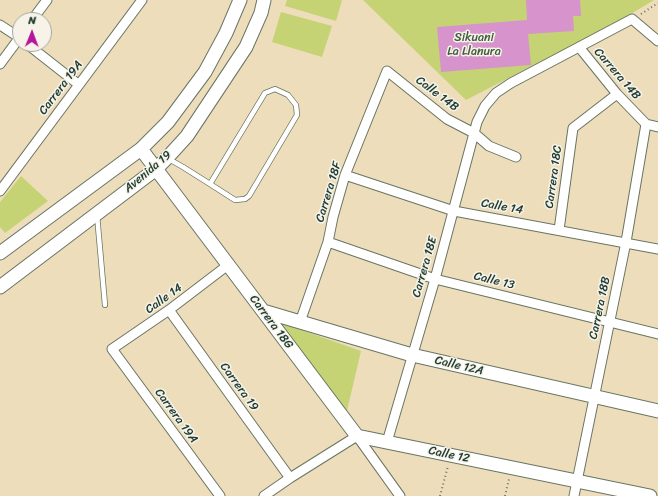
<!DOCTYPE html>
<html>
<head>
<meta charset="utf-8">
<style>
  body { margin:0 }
  #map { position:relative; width:658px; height:496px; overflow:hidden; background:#eeddba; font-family:Sriracha,sans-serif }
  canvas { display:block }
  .north { position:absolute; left:12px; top:12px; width:40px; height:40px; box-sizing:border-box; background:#f7f3e8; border:1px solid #a1aaa0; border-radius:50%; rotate:1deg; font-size:11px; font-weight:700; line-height:16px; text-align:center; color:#1f3d34 }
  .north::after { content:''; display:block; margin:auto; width:14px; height:18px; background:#b5179e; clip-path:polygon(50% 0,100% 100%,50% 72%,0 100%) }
</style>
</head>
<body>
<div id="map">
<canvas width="658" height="496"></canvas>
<div class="north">N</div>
</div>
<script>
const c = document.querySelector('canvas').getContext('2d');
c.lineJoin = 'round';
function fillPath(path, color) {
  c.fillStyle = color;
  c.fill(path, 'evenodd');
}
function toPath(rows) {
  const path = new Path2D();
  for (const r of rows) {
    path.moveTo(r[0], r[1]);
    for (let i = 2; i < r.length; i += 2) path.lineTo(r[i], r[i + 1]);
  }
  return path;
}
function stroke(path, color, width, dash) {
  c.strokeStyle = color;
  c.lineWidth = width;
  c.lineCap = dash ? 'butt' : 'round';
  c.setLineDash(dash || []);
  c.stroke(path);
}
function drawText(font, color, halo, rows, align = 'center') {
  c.font = font + ' Sriracha,sans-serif';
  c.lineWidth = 3;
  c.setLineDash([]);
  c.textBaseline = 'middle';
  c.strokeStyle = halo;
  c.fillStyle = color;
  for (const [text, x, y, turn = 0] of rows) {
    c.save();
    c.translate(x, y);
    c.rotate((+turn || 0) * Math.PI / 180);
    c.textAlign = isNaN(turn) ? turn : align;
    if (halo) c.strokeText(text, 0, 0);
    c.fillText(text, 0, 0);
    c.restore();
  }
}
fillPath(toPath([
  [287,0,342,0,336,21,285,6],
  [363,0,654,0,621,20,466,100],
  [281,12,332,26,322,57,272,42],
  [21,176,48,201,5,233,0,227,0,202],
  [276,321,361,351,346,415]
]), '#c5d375');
fillPath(toPath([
  [526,0,580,0,581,16,573,16,574,31,528,34,531,65,441,72,437,27,527,20]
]), '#d793cb');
const lane = toPath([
  [167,158,183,167,210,184,235,200,245,199,249,196,297,115,296,105,288,95,275,89,265,93,210,184],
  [97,215,105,305]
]);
const street = toPath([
  [32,20,47,0],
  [0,25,20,38],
  [27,44,78,84],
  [579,47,617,94,646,124,658,127],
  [0,64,20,37],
  [345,175,454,211,658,249],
  [0,191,142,0],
  [559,230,573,128,617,94],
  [328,242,435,279,658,334],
  [169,310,290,478],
  [300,322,328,242,333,217,345,175,387,71,447,119,474,133,489,146,516,157],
  [387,442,435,279,477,122,485,106,496,93,511,83,632,19,658,41],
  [220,496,112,349,169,310,228,265],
  [264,496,290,478,357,436,400,496],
  [574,496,626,242,646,124]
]);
const secondary = toPath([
  [141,149,357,436,650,496],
  [0,253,141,149,168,122,205,72,226,33,240,0],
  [0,287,156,169,167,158,187,136,246,47,261,13,264,0],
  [263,311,412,355,658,411]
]);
stroke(lane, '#677563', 6);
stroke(street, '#677563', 11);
stroke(secondary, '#677563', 15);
stroke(toPath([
  [641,14,658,3],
  [440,496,448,466],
  [505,496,509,479]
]), '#677563', 2, [1, 3]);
stroke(lane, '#fff', 4.5);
stroke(street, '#fff', 9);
stroke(secondary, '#fff', 13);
drawText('12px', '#405b41', '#f7f3e8', [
  ["Sikuani",474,38],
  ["La Llanura",474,52]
]);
drawText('12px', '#1f3d34', '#f7f3e8', [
  ["Carrera 14B",617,74,49],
  ["Carrera 19A",61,88,-53],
  ["Calle 14B",437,94,37],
  ["Avenida 19",148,172,-40],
  ["Carrera 18C",554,177,-82],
  ["Carrera 18F",329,192,-73],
  ["Calle 14",502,207,10],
  ["Carrera 18E",425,267,-74],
  ["Calle 13",494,281,14],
  ["Calle 14",164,299,-36],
  ["Carrera 18B",600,308,-78],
  ["Carrera 18G",271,322,53],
  ["Calle 12A",459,366,13],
  ["Carrera 19",239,387,54],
  ["Carrera 19A",176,416,54],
  ["Calle 12",449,455,12]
]);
</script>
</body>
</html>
